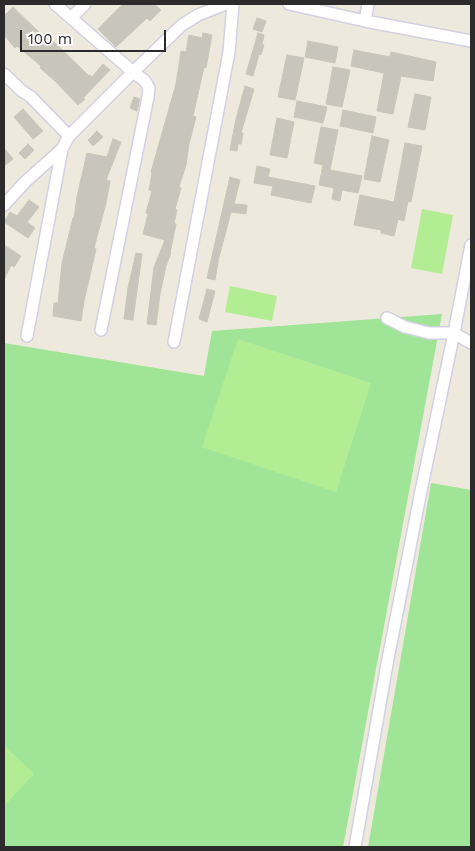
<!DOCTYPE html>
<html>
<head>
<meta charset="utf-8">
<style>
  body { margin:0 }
  #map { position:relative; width:475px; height:851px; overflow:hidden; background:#ede9dc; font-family:"Work Sans",sans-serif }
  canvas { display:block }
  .frame { position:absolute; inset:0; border:5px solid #2b2b2b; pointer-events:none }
  .scale { position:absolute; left:20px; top:30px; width:146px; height:22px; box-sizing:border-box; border:2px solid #2b2b2b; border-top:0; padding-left:6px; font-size:15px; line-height:18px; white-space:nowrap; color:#2b2b2b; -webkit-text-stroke:4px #fff; paint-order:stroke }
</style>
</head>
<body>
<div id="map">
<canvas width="475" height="851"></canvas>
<div class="frame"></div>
<div class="scale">100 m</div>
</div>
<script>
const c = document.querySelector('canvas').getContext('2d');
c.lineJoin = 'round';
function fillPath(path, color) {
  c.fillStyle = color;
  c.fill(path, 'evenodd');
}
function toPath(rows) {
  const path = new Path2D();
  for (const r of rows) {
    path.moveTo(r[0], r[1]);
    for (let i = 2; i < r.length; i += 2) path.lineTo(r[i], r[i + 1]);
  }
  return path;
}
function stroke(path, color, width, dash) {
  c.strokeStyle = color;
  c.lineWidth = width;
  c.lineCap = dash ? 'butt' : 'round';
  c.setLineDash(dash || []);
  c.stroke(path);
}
fillPath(toPath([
  [442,314,343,847,4,847,4,343,204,376,212,331],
  [431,483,471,490,471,847,368,847]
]), '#a0e597');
fillPath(toPath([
  [422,209,453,215,442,274,411,268],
  [230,286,277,296,272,321,225,312],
  [238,339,371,383,336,492,202,447],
  [4,745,34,774,4,806]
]), '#b3ed93');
const building = toPath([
  [123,4,154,4,161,10,150,21,147,18,116,47,98,29,123,4],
  [13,7,42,35,45,33,89,76,90,75,92,77,103,64,110,70,83,98,85,99,78,105,55,81,40,68,41,66,17,46,15,48,4,35,4,16,13,7],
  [257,18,266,21,262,32,253,29,257,18],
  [203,33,212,35,206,68,204,67,193,116,196,117,189,144,186,165,179,187,181,188,175,209,177,210,174,224,176,224,170,253,171,253,166,266,160,294,156,325,147,324,154,267,165,240,143,234,148,214,146,213,152,191,149,190,152,173,151,172,176,84,181,51,186,52,189,35,202,38,203,33],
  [258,33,264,35,262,44,264,45,261,55,259,54,253,76,246,74,258,33],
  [308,41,338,47,335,63,305,57,308,41],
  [354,50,390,57,391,52,436,62,433,81,401,76,393,114,377,111,384,73,351,66,354,50],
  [287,55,304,58,295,100,278,97,287,55],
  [333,67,350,70,342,107,326,104,333,67],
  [245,86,254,89,241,133,243,133,241,144,238,144,237,151,230,150,236,119,245,86],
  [415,94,431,97,425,130,408,127,415,94],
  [134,97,140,99,137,111,130,108,134,97],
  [297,101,327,107,323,123,294,117,297,101],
  [23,109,43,131,33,139,14,117,23,109],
  [343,110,376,117,373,133,340,126,343,110],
  [277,118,294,122,287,158,270,155,277,118],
  [321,127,338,130,330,170,362,176,358,193,342,190,340,201,332,199,334,188,319,185,323,165,314,163,321,127],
  [97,131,103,137,93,146,88,140,97,131],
  [372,136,389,140,380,182,364,179,372,136],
  [113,139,121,142,106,180,110,181,106,203,94,248,96,249,84,301,81,321,53,316,54,303,58,303,62,263,73,218,74,218,77,197,87,153,107,157,113,139],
  [405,143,422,146,411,202,408,201,404,221,398,219,394,236,381,233,381,230,354,225,360,195,394,202,405,143],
  [28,144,34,150,25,159,19,153,28,144],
  [4,148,13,159,4,166,4,148],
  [257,166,270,169,268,177,315,186,311,203,271,195,273,186,254,183,257,166],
  [230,177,240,180,234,204,247,205,246,214,231,212,219,257,215,280,207,278,230,177],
  [29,200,39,207,27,222,35,228,28,238,4,222,10,212,17,216,29,200],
  [4,245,21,256,14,267,11,265,4,280,4,245],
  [136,253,142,254,133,320,124,319,128,288,136,253],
  [207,289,215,291,207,322,199,319,207,289]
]);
fillPath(building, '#c8c6bc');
stroke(building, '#c8c6b6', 1);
const minor = toPath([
  [55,4,133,72,182,25,198,15,226,4],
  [289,4,365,21,471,41],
  [71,18,85,4],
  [365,21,368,4],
  [4,74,22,91,31,97,69,136],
  [4,205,25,182,62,149],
  [387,318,405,327,429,333,454,333,471,343],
  [27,336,62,149,69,136,133,72,145,81,149,88,148,97,101,330],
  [174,342,229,52,233,4],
  [355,847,387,664,421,491,454,333,471,245]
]);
stroke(minor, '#d2d1e4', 14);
stroke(minor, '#fff', 11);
</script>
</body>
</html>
